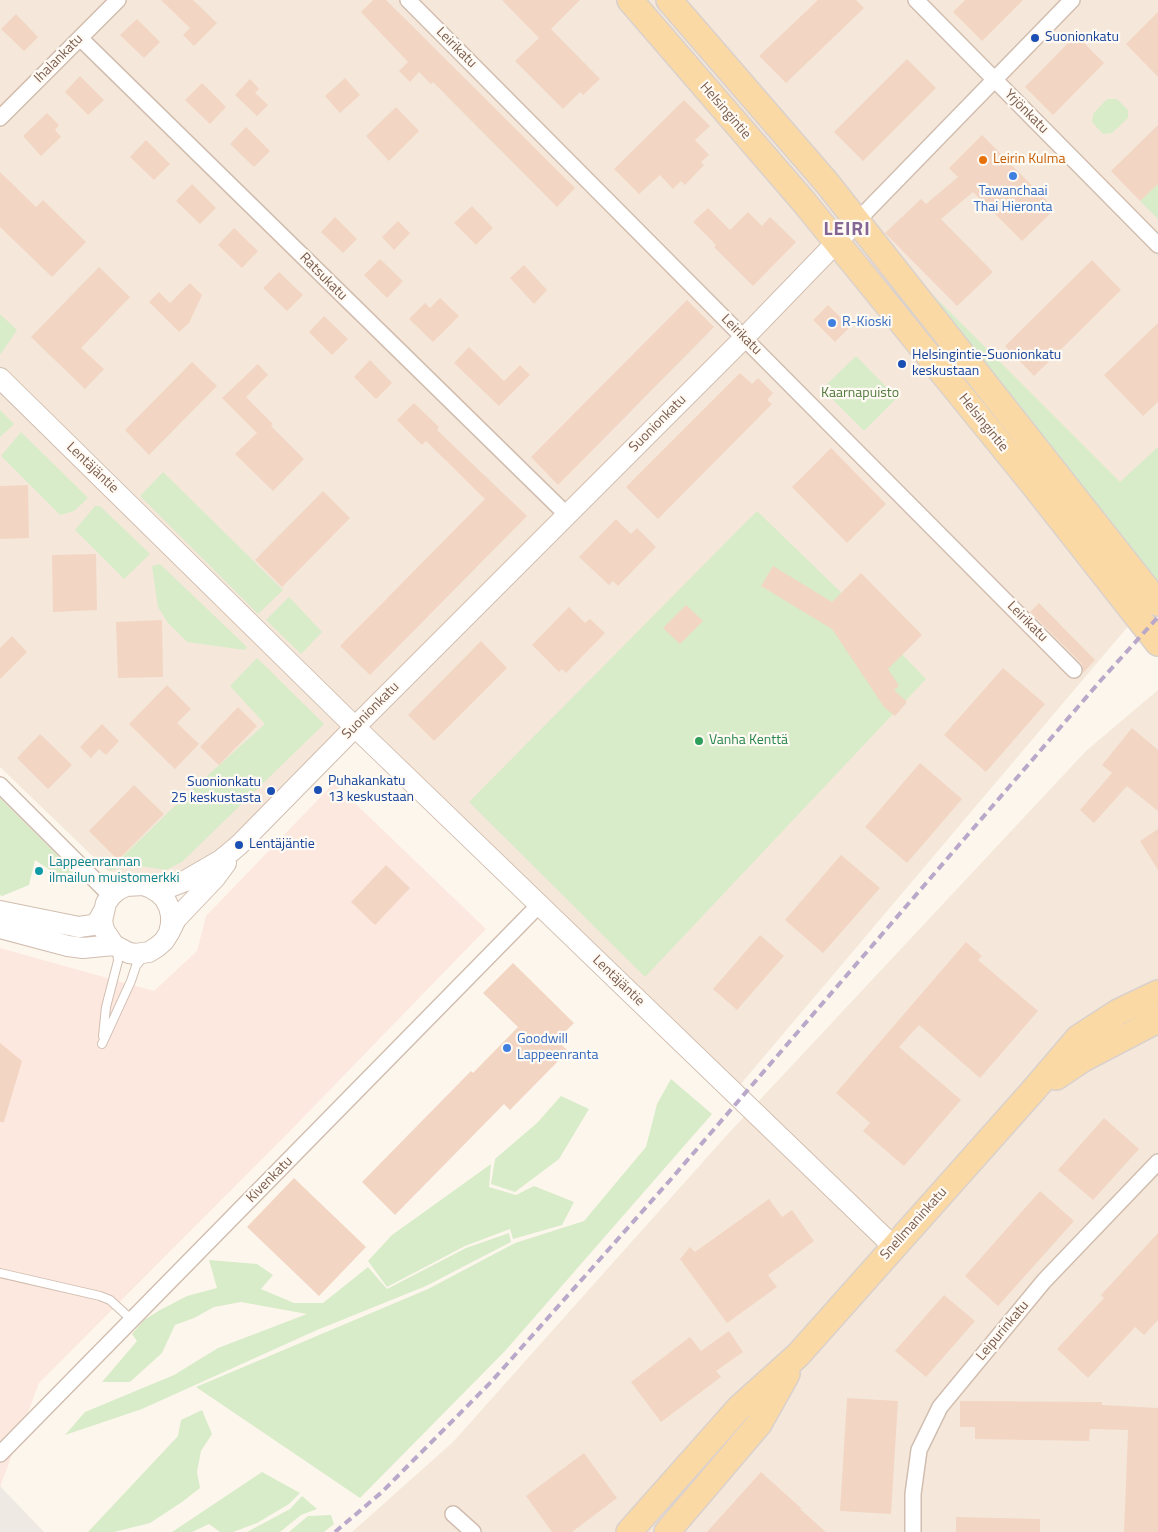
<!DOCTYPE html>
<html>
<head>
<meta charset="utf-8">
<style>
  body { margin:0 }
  canvas { display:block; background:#fdf6ec }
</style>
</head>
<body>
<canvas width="1158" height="1532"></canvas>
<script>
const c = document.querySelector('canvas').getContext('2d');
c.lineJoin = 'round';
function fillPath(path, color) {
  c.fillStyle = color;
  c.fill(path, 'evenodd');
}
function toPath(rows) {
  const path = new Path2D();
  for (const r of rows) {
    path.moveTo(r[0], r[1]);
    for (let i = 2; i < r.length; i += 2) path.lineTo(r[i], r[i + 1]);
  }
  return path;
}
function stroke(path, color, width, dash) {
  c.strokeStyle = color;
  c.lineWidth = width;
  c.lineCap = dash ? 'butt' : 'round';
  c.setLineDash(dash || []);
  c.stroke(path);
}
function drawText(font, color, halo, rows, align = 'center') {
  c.font = font + ' "Titillium Web",sans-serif';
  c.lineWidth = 4.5;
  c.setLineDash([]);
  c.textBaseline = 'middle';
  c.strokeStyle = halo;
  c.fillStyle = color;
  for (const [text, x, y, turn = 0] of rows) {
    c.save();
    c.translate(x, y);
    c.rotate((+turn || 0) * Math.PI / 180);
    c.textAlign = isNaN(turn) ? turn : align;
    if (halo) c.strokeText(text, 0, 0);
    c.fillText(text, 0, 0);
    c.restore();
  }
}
fillPath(toPath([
  [0,0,1158,0,1158,593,1119,637,734,1092,355,727,183,882,108,871,0,767],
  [1158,690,1158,1532,352,1532,453,1442,726,1136,1086,751]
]), '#f5e8da');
fillPath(toPath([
  [334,783,486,929,289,1132,39,1383,0,1487,0,948,154,991,197,951,206,916]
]), '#fde8e0');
fillPath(toPath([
  [0,1486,44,1532,0,1532]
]), '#efe9e4');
fillPath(toPath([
  [1107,99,1117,99,1128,110,1128,118,1112,133,1103,134,1092,122,1093,114],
  [1158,184,1158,219,1140,201],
  [918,280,1120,482,1158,447,1158,583,1156,584],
  [0,314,17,330,0,355],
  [856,356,897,398,864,431,822,389],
  [0,410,14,424,0,437],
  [21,432,88,498,74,511,60,515,1,456],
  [163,472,283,590,258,614,140,496],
  [95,506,100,506,150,554,124,579,75,530],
  [757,511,850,601,926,679,645,977,469,802],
  [160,564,247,647,245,650,187,642,168,623,158,607,152,566],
  [289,597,322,632,301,654,266,620],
  [257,658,324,724,182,862,166,870,133,865,108,871,187,794,265,724,230,686],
  [0,798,74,872,52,885,48,882,53,872,35,860,29,885,2,896,0,895],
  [671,1079,712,1114,505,1351,360,1498,196,1387,428,1289,515,1243,584,1221,646,1147,657,1104],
  [561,1096,589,1109,559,1159,515,1192,491,1184,495,1159,537,1123],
  [491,1164,489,1187,516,1195,534,1186,574,1202,562,1225,513,1239,510,1229,465,1246,387,1287,368,1261,392,1235],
  [509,1233,511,1242,426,1286,317,1330,142,1409,65,1435,85,1412,174,1375,218,1348,307,1314,241,1302,214,1307,194,1318,175,1325,162,1353,130,1382,102,1382,137,1341,132,1334,144,1320,160,1310,187,1296,217,1288,209,1260,257,1264,273,1275,261,1289,294,1303,323,1303,368,1267,387,1289,466,1248],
  [202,1410,212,1434,201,1451,197,1472,200,1488,182,1502,150,1523,114,1532,88,1532,178,1436,181,1420],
  [262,1472,300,1493,289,1504,257,1523,233,1532,220,1532,209,1524,192,1532,172,1532],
  [302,1496,317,1509,301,1515,280,1532,247,1532,290,1509],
  [331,1515,334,1524,324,1532,289,1532,308,1516]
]), '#d8ecc9');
fillPath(toPath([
  [161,0,193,0,217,23,194,46,183,35,190,28],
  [373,0,386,0,575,188,557,207,433,82,431,84,419,72,410,82,399,71,408,62,361,12],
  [502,0,580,0,551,29,600,79,583,95,580,92,563,109,515,61,539,38],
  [818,0,856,0,864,8,786,83,759,56],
  [965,0,1023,0,982,41,953,12],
  [1158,12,1158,77,1126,44],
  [16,14,38,37,24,51,1,29],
  [137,19,160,42,144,58,120,35],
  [1076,35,1104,63,1053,115,1025,87],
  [907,59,936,88,863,161,834,132],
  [80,76,104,100,88,115,65,92],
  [345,78,360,95,340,113,325,96],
  [250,79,259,89,255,93,268,105,257,116,235,95],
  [202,83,226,107,210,124,185,100],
  [684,100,710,126,695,140,709,155,701,162,704,165,685,185,681,181,673,189,660,175,639,194,614,169],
  [396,107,419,131,389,161,366,136],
  [47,113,59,125,55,130,61,137,41,156,23,136],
  [1158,125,1158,184,1140,201,1111,171],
  [246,127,270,151,254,167,230,144],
  [982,135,1055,209,1022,241,973,192,941,219,993,272,957,306,885,233,921,199,926,204,958,177,949,168],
  [146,140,170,164,154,180,130,157],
  [0,172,36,207,43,200,86,242,52,277,0,227],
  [192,184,216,208,200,224,176,201],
  [472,206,493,228,476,245,454,223],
  [708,208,730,230,748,212,762,226,770,217,796,242,753,286,714,247,716,245,693,222],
  [335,217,357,239,343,253,321,232],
  [398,221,410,233,394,250,382,237],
  [234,228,258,251,242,268,218,245],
  [380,259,403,281,387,298,364,275],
  [1092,260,1121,290,1034,376,1005,346],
  [524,265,547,290,534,304,510,278],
  [99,267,130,297,81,348,104,369,85,389,31,337],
  [279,272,303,295,287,311,263,288],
  [190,283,202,295,189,323,179,332,149,302,159,292,170,303],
  [440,298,459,316,433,342,409,319,425,303,430,308],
  [687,300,714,327,558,485,531,457],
  [828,305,850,327,835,342,813,320],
  [324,316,348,339,332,355,309,332],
  [1158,323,1158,402,1143,416,1104,375],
  [469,347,504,381,520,365,530,375,499,406,454,363],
  [370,360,392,383,376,399,354,377],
  [192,362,217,386,149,455,125,430],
  [258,364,268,375,246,397,273,424,271,426,304,459,273,491,235,454,257,433,222,398],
  [740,373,752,384,758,378,773,393,767,400,772,404,658,519,626,487],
  [414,403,439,427,437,430,527,516,370,675,340,646,485,499,426,441,422,445,397,420],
  [831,448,886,504,847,543,792,487],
  [28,485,29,538,0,539,0,486],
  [323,491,350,518,282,587,255,560],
  [616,519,631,534,637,528,656,547,618,586,613,581,609,585,579,557],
  [96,554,97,610,53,612,52,555],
  [773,566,832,602,861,573,922,635,888,669,899,686,894,690,907,702,895,716,884,707,832,629,761,586],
  [1039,603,1095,660,1083,673,1083,667,1081,663,1030,612],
  [686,605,703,621,680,644,663,628],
  [569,607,585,623,590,619,605,633,566,673,562,669,559,672,532,645],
  [162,620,163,677,118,678,116,622],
  [12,636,27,652,0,679,0,648],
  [481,641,507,668,434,741,408,715],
  [1003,668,1045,704,986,772,944,735],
  [167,685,191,709,177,723,199,744,175,769,129,724],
  [238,707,257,726,219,765,200,747],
  [102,724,119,741,106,755,99,749,91,758,80,747],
  [1132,728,1158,750,1158,811,1127,786,1094,823,1080,810,1112,773,1102,765],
  [40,734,72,765,48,789,17,758],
  [920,763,962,799,907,863,865,827],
  [134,785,164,814,118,860,89,831],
  [1158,829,1158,870,1140,841],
  [841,855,880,888,823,953,785,920],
  [386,865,410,888,375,925,351,902],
  [760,935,784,956,737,1010,713,989],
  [966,942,982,956,978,960,1038,1011,980,1078,919,1025,899,1047,961,1100,904,1166,863,1131,870,1123,836,1093],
  [513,963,574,1023,557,1040,568,1051,510,1110,504,1104,395,1215,362,1182,471,1071,473,1073,518,1027,483,993],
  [0,1043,22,1061,4,1122,0,1122],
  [1104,1118,1139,1149,1093,1200,1058,1170],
  [294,1178,366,1247,319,1296,247,1227],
  [1040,1191,1074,1221,998,1306,965,1276],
  [769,1199,782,1217,792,1210,814,1241,768,1275,777,1287,727,1323,680,1259,690,1247,695,1252],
  [1158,1233,1158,1320,1144,1335,1135,1327,1088,1378,1057,1349,1104,1298,1101,1295],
  [944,1295,975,1321,926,1377,895,1351],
  [729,1331,743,1352,716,1371,721,1377,661,1422,631,1382,690,1337,701,1351],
  [847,1398,898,1401,891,1514,840,1511],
  [960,1401,1102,1402,1102,1405,1158,1408,1158,1532,1124,1532,1128,1430,1090,1429,1089,1441,975,1439,975,1427,960,1427],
  [584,1453,617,1498,572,1532,552,1532,526,1496],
  [761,1472,802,1509,800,1509,826,1532,707,1532],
  [956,1517,1040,1519,1040,1532,956,1532]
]), '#f3d5c3');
const service = toPath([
  [103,1036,106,1007,118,961,117,949],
  [102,1044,131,981,136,966,144,956],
  [0,1273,100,1296,110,1300,132,1320]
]);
const minor = toPath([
  [408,0,1074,670],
  [916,0,1158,245],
  [80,38,567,515],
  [0,118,118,0],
  [857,221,1072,0],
  [0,785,111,896],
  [0,1454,539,905],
  [453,1514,473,1532],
  [913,1532,913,1494,919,1450,940,1407,1044,1281,1158,1162]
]);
const tertiary = toPath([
  [0,378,355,727,894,1247],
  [151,888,165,889,183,882,221,860,239,845,355,727,744,338,857,221],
  [0,911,79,927,93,925,98,921,103,912],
  [0,928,68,946,83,948,114,945],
  [169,933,171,924,171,915,169,907,165,899,159,893,151,888,143,885,126,886,118,890,111,896,106,903,102,921,104,930,114,945,129,953,136,954,149,952,157,947,164,941,169,933,176,919,215,878,226,863]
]);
const primary = toPath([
  [630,0,804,202,1032,483,1158,643],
  [669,0,827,183,1158,603],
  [1056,1077,1083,1059,1158,1020],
  [629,1532,739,1408,798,1355,1031,1093,1078,1038,1118,1012,1158,993],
  [667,1532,759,1424,787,1374]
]);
stroke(service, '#d1beb0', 10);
stroke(minor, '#d1beb0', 18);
stroke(tertiary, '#d1beb0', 22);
stroke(primary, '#dad1cd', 28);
stroke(service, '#fff', 8);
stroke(minor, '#fff', 15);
stroke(tertiary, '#fff', 20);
stroke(primary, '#fbd9a5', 25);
stroke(toPath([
  [335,1532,382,1492,491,1382,672,1178,1102,679,1158,617]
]), '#b9a8c9', 4, [8, 5]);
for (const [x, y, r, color] of [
  [1035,38,5,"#1a4fb4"],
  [983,160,5,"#e8710a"],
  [1013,176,5,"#3f7fe0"],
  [832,323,5,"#3f7fe0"],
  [902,364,5,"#1a4fb4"],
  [699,741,5,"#2e9e5b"],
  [318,790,5,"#1a4fb4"],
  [271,791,5,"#1a4fb4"],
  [239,845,5,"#1a4fb4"],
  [39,871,5,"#0f9aa8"],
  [507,1048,5,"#3f7fe0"]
]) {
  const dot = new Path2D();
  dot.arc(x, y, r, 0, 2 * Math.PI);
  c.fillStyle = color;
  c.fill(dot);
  stroke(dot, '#fffaf3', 2);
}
drawText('14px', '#164399', '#fffaf3', [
  ["Suonionkatu",1045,38],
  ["Helsingintie-Suonionkatu",912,356],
  ["keskustaan",912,372],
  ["Puhakankatu",328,782],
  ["13 keskustaan",328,798],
  ["Suonionkatu",261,783,"right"],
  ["25 keskustasta",261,799,"right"],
  ["Lentäjäntie",249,845]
], 'left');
drawText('14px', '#7a5c4d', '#fffaf3', [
  ["Leirikatu",456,48,45],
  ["Ihalankatu",59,59,-45],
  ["Helsingintie",725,111,49],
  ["Yrjönkatu",1026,112,45],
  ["Ratsukatu",323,277,45],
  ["Leirikatu",741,335,45],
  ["Helsingintie",983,423,51],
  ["Suonionkatu",658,424,-45],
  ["Lentäjäntie",92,468,44],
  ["Leirikatu",1027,622,45],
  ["Suonionkatu",371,711,-45],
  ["Lentäjäntie",618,981,44],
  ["Kivenkatu",270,1180,-45],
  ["Snellmaninkatu",914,1224,-48],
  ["Leipurinkatu",1003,1331,-50]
]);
drawText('14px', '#c56008', '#fffaf3', [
  ["Leirin Kulma",993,160]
], 'left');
drawText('14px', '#366cbe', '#fffaf3', [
  ["Tawanchaai",1013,192,"center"],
  ["Thai Hieronta",1013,208,"center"],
  ["R-Kioski",842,323],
  ["Goodwill",517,1040],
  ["Lappeenranta",517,1056]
], 'left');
drawText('14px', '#537a41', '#fffaf3', [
  ["Kaarnapuisto",860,394]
]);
drawText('14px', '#27864d', '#fffaf3', [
  ["Vanha Kenttä",709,741]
], 'left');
drawText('14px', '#0d838f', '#fffaf3', [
  ["Lappeenrannan",49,863],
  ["ilmailun muistomerkki",49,879]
], 'left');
c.letterSpacing = '1px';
drawText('bold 19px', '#846695', '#fffaf3', [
  ["LEIRI",847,230]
]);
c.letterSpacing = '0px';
</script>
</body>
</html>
